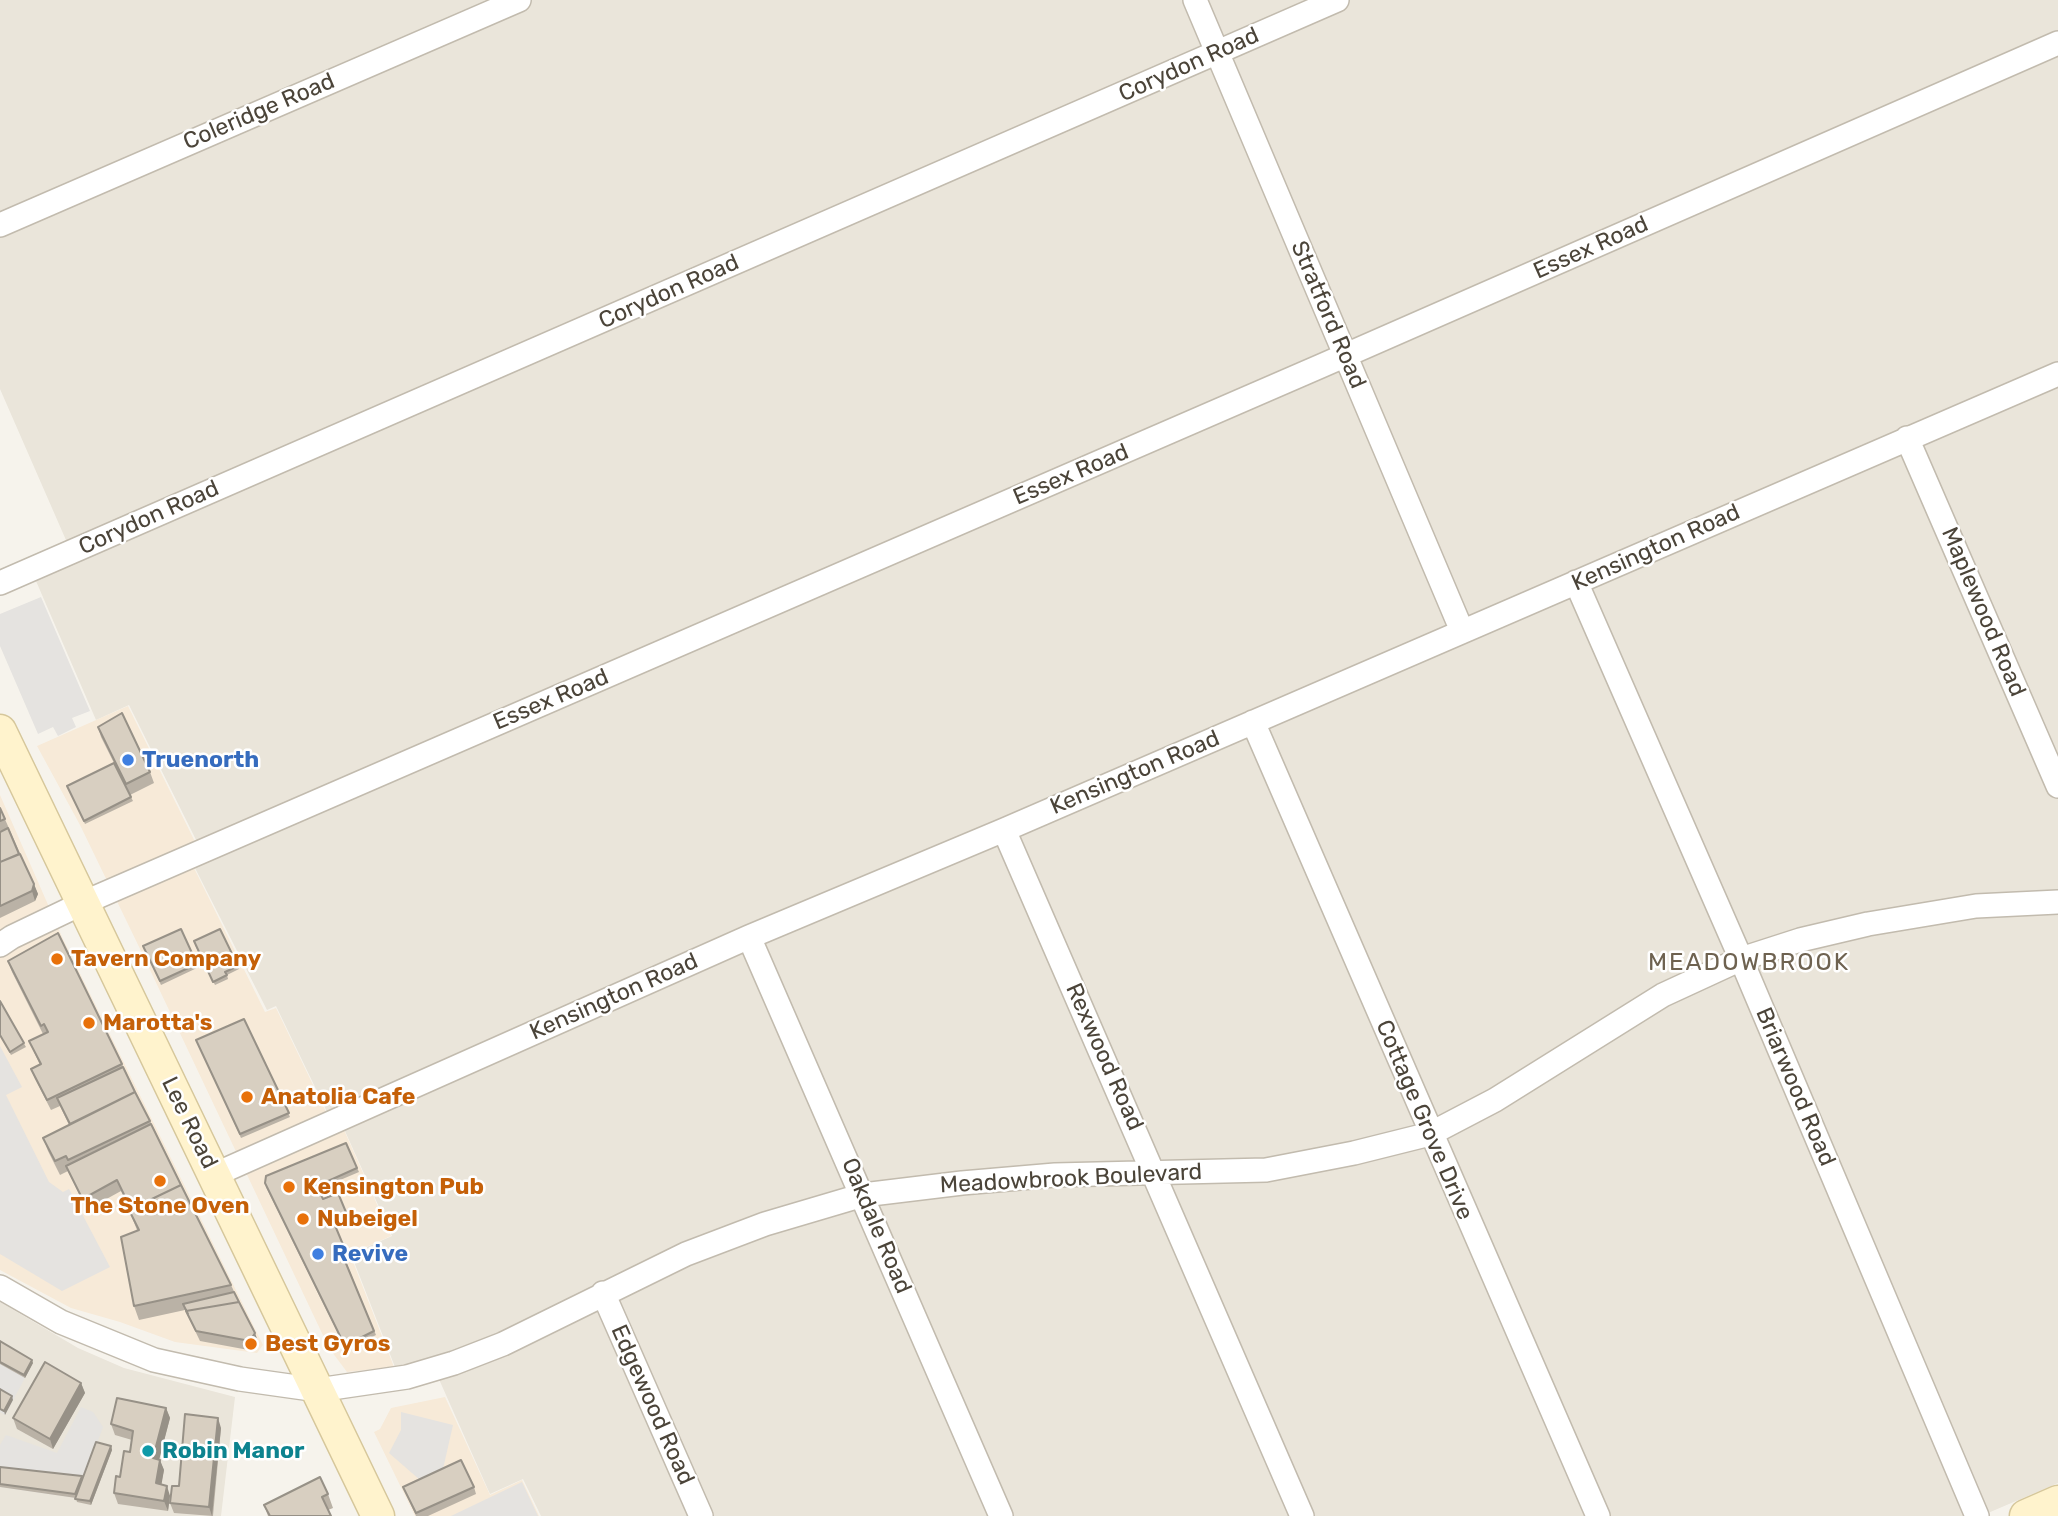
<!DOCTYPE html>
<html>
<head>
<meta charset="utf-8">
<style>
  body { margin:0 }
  canvas { display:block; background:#f6f3ec }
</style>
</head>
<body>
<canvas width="2058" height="1516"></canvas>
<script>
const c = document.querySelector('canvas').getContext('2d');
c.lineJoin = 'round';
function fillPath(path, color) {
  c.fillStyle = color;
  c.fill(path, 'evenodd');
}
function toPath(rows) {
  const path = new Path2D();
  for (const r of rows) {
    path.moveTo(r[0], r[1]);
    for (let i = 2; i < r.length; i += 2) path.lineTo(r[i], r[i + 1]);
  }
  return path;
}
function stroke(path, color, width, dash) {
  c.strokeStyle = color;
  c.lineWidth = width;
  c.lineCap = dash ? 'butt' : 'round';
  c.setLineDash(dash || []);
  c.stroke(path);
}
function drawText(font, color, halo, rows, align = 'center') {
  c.font = font + ' Rubik,sans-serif';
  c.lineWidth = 5;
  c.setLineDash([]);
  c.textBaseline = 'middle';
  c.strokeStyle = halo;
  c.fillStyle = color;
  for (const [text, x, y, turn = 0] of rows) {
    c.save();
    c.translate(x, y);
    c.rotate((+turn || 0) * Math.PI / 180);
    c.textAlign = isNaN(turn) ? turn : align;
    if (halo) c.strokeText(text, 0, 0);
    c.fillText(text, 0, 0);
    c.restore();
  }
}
fillPath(toPath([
  [0,0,2058,0,2058,1483,1981,1516,541,1516,523,1479,490,1494,430,1359,395,1367,351,1254,392,1236,336,1111,328,1114,276,1006,267,1010,195,868,207,862,129,705,96,720,36,581,76,563,0,389],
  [0,1302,78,1348,124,1368,235,1397,221,1516,0,1516]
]), '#eae5da');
fillPath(toPath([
  [128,706,205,862,194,868,265,1012,276,1008,327,1114,336,1112,391,1236,350,1254,394,1367,347,1372,329,1348,142,953,80,825,37,746],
  [0,795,63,939,263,1345,257,1353,175,1342,120,1322,71,1308,0,1270],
  [445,1397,490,1495,522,1480,539,1516,415,1516,374,1432,380,1429,391,1408]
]), '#f7ead8');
fillPath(toPath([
  [41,597,90,711,72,718,76,727,58,736,53,727,38,734,0,646,0,614],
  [0,1046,22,1087,6,1095,49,1182,63,1192,69,1189,110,1267,62,1291,0,1254],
  [0,1344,33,1363,5,1415,0,1412],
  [81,1407,93,1412,103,1427,77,1498,0,1487,0,1445,6,1435,57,1453],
  [401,1412,453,1425,443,1469,420,1480,389,1453,401,1430],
  [522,1482,538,1516,451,1516]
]), '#e5e3e0');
const minor = toPath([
  [1195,0,1462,631],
  [0,225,519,0],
  [1907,438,2058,786],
  [1576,582,1741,959,1977,1516],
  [0,583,1337,0],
  [1253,722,1598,1516],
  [1004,830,1302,1516],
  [749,937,1001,1516],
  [0,945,12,937,83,903,1321,366,2058,43],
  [214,1175,749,937,1004,830,2058,374],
  [0,1287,61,1322,154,1360,240,1379,318,1390,407,1377,454,1363,503,1344,686,1254,765,1224,863,1195,962,1183,1055,1175,1266,1170,1354,1153,1430,1134,1495,1100,1663,995,1741,959,1800,940,1868,924,1976,906,2058,902],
  [603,1293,701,1516]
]);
const secondary = toPath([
  [0,731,378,1516],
  [2026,1516,2058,1502]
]);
stroke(minor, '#c2bbae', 26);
stroke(secondary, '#d6c79b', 35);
stroke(minor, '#fff', 23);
stroke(secondary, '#fff3cd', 32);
fillPath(toPath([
  [98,727,150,772,154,783,130,795,133,801,85,824,67,786,114,763,101,737],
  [0,808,38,894,35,901,0,918],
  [181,929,199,967,161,985,143,946],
  [195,945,238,966,239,969,227,975,228,979,215,985],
  [8,961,122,1064,231,1285,259,1344,254,1351,200,1341,185,1310,139,1320,134,1306,137,1230,129,1210,130,1209,121,1191,92,1207,85,1206,68,1171,60,1175,48,1151,43,1138,69,1125,60,1106,51,1110,35,1079,31,1069,40,1065,29,1041,43,1034,12,972],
  [0,1001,26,1047,11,1055,0,1036],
  [244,1019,290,1117,241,1138,196,1040],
  [346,1143,359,1172,319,1189,323,1199,348,1217,350,1221,335,1227,346,1250,342,1252,376,1335,350,1348,344,1346,266,1187],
  [0,1341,33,1363,25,1378,0,1364],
  [81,1383,85,1393,53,1449,17,1429,13,1418],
  [166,1408,170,1418,159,1459,164,1470,161,1484,170,1496,221,1428,213,1516,174,1513,170,1503,170,1496,168,1511,118,1504,114,1493,130,1452,132,1440,115,1435,111,1424],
  [111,1446,112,1450,91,1505,77,1502,76,1498,0,1487,0,1467,82,1476,83,1479],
  [403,1487,474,1487,476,1494,428,1516,416,1516],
  [328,1494,333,1508,328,1510,331,1516,268,1516,264,1505]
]), '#bab2a6');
fillPath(toPath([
  [34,884,38,894,35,901,32,891],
  [255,1333,259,1344,254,1351,250,1341],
  [32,1360,33,1363,25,1378,24,1375],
  [81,1383,85,1393,53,1449,50,1439],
  [12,1396,13,1400,5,1415,4,1411],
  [166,1408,170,1418,157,1468,153,1458],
  [218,1418,221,1428,212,1516,209,1507],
  [111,1446,112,1450,91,1505,90,1501],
  [160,1460,164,1470,160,1493,156,1483],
  [167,1486,170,1496,168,1511,164,1501]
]), '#979187');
const building = toPath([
  [122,713,150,772,126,784,98,727,122,713],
  [114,763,131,797,84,821,67,786,114,763],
  [0,808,5,819,0,821,0,808],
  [8,828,19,854,0,862,0,832,8,828],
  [20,854,34,884,32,891,0,906,0,862,20,854],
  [181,929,197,964,160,981,143,946,181,929],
  [220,929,238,966,225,972,227,975,213,982,194,941,220,929],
  [58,933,122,1064,47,1100,31,1069,41,1064,29,1041,48,1032,44,1024,41,1026,8,961,58,933],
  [0,1001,24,1043,10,1052,0,1035,0,1001],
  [244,1019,289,1113,240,1134,196,1040,244,1019],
  [123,1067,135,1092,70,1124,57,1098,123,1067],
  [135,1092,150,1121,68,1160,66,1156,55,1161,43,1138,135,1092],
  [151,1124,181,1185,131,1209,117,1180,88,1196,81,1196,66,1166,151,1124],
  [346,1143,357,1168,317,1186,323,1199,338,1193,348,1217,334,1223,344,1247,340,1249,374,1331,348,1344,343,1342,265,1183,266,1176,346,1143],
  [181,1185,231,1285,134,1306,121,1237,139,1230,129,1210,181,1185],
  [234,1292,239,1302,186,1311,188,1314,183,1304,234,1292],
  [239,1302,255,1333,250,1341,196,1331,186,1311,239,1302],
  [0,1341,32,1360,24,1375,0,1362,0,1341],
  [45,1362,81,1383,50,1439,13,1418,45,1362],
  [0,1389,12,1396,4,1411,0,1409,0,1389],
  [117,1398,166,1408,153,1458,160,1460,156,1483,167,1486,164,1501,114,1493,116,1476,120,1477,124,1451,130,1452,133,1431,111,1424,117,1398],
  [185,1414,218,1418,209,1507,170,1503,172,1486,179,1486,185,1414],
  [96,1442,111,1446,90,1501,75,1499,96,1442],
  [461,1460,474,1487,416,1513,403,1487,461,1460],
  [0,1467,82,1476,75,1494,0,1484,0,1467],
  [320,1477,328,1494,322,1497,331,1516,270,1516,264,1505,320,1477]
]);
fillPath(building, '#d8cfc1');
stroke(building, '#979187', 2);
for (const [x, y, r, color] of [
  [128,760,7,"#3f7fe0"],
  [57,959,7,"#e8710a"],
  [89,1023,7,"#e8710a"],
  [247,1097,7,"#e8710a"],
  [160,1181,7,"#e8710a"],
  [289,1187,7,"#e8710a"],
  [303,1219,7,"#e8710a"],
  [318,1254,7,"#3f7fe0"],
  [251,1344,7,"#e8710a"],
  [148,1451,7,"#0f9aa8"]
]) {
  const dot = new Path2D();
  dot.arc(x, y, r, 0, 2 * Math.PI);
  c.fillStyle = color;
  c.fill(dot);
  stroke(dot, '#fff', 2.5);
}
drawText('23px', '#4b4439', '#fff', [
  ["Corydon Road",1189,65,-24],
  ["Coleridge Road",259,112,-23],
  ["Essex Road",1591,248,-24],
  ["Corydon Road",669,292,-24],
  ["Stratford Road",1328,315,67],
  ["Essex Road",1071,475,-23],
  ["Corydon Road",149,518,-24],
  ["Kensington Road",1656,548,-24],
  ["Maplewood Road",1983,612,67],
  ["Essex Road",551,700,-23],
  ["Kensington Road",1135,773,-23],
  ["Kensington Road",614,997,-24],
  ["Rexwood Road",1104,1057,66],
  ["Briarwood Road",1795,1087,67],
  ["Cottage Grove Drive",1424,1120,67],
  ["Lee Road",189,1123,64],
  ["Meadowbrook Boulevard",1071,1179,-3],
  ["Oakdale Road",876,1226,67],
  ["Edgewood Road",652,1405,66]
]);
drawText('bold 23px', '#366cbe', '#fff', [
  ["Truenorth",142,760],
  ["Revive",332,1254]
], 'left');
drawText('bold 23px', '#c56008', '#fff', [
  ["Tavern Company",71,959],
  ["Marotta's",103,1023],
  ["Anatolia Cafe",261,1097],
  ["Kensington Pub",303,1187],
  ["The Stone Oven",160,1206,"center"],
  ["Nubeigel",317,1219],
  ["Best Gyros",265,1344]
], 'left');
drawText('bold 23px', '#0d838f', '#fff', [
  ["Robin Manor",162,1451]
], 'left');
c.letterSpacing = '2px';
drawText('24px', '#6e6250', '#fff', [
  ["MEADOWBROOK",1749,963]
]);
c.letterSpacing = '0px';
</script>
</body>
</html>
